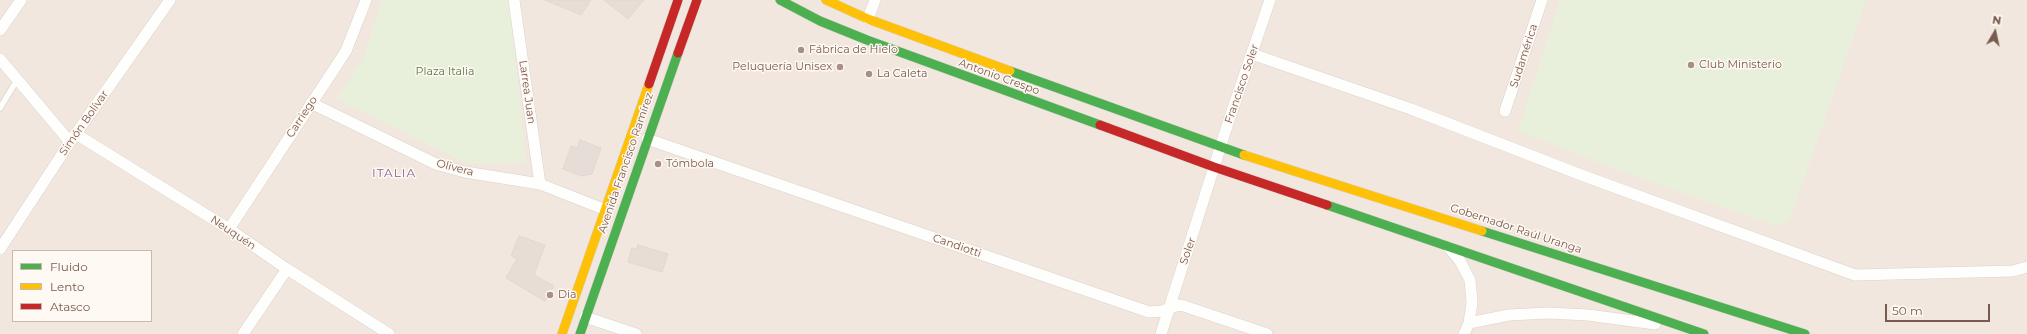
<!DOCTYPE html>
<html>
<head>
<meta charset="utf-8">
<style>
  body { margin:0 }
  #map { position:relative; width:2027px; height:334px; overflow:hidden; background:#f9f5f0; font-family:Montserrat,sans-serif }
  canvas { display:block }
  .legend { position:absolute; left:12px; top:250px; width:140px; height:72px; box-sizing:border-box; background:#fff9f3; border:1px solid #c9b9b1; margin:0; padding:5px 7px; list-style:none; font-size:12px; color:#795a4e }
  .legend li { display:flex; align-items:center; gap:8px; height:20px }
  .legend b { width:20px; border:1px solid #c9b9b1 }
  .north { position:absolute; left:1975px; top:12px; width:40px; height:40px; -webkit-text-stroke:3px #fff9f3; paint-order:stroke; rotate:9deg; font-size:11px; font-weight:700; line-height:16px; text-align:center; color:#795a4e }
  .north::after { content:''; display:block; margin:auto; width:14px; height:18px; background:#795a4e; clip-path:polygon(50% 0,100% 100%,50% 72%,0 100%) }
  .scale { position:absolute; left:1885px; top:304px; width:105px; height:18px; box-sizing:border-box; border:2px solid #795a4e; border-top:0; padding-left:5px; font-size:12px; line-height:14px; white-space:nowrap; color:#795a4e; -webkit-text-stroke:3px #fff9f3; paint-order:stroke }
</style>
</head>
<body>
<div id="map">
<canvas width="2027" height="334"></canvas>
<ul class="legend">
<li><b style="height:5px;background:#4caf50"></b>Fluido</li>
<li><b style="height:5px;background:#ffc107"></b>Lento</li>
<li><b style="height:5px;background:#c62828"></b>Atasco</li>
</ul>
<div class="north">N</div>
<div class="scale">50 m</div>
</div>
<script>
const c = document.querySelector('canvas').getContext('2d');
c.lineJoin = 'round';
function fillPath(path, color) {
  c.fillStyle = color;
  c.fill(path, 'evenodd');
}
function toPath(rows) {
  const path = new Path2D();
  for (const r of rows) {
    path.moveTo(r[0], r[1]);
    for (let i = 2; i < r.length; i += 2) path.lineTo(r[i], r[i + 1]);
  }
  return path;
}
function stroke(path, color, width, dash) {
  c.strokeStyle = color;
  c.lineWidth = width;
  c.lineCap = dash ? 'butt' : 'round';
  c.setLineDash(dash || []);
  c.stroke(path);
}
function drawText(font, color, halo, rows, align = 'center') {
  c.font = font + ' Montserrat,sans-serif';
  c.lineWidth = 3;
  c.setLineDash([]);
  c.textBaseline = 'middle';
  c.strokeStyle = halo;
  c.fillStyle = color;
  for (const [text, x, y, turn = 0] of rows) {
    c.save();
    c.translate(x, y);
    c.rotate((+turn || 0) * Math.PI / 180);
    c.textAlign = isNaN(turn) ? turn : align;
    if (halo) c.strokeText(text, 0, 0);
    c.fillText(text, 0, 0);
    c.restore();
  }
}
fillPath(toPath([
  [0,0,2027,0,2027,334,0,334],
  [13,251,151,251,151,321,13,321]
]), '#f2e7de');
fillPath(toPath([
  [382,0,510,0,526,162,468,164,336,99,363,59],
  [1560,0,1866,0,1789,222,1775,225,1637,177,1518,131]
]), '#e8f0db');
const building = toPath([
  [545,0,591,0,581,15,545,0],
  [604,0,644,0,628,19,604,0],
  [580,140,601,148,592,174,581,176,563,169,571,146,577,148,580,140],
  [519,236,545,245,534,275,554,286,545,301,506,278,517,259,511,256,519,236],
  [638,245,668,254,662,272,628,262,632,248,637,249,638,245]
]);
fillPath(building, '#e6ddd7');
stroke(building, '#e2d8d2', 1);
const lane = toPath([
  [0,108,17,80]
]);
const street = toPath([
  [514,0,540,184],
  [868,19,875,0],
  [0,30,21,0],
  [1252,54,1411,109,1584,176,1855,275,2013,271,2027,267],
  [0,59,70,142],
  [311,103,436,164,465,172,540,184,606,210],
  [1505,111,1542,0],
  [76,134,229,229,287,269,389,334],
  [647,139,1149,312,1162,311,1179,305,1184,306,1267,334],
  [229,229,346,51,366,0],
  [1449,248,1460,261,1470,280,1472,302,1469,323,1464,334],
  [0,249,70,142,170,0],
  [585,317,636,334],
  [1469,323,1509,315,1548,313,1588,315,1655,324],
  [243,334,287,269],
  [1161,334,1228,123,1270,0]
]);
const fast = toPath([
  [780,0,820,21,867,40,1100,125],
  [1010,71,1244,155],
  [1327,205,1704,334],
  [1482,231,1805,334],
  [580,334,678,53]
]);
const slow = toPath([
  [826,0,868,19,1010,71],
  [1244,155,1482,231],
  [562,334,649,84]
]);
const jam = toPath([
  [678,53,697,0],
  [649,84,678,0],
  [1100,125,1214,167,1327,205]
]);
stroke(lane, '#d9d2cd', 7);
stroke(street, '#d9d2cd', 12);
stroke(fast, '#dad0cc', 10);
stroke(slow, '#dad0cc', 10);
stroke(jam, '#dad0cc', 10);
stroke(lane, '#fefefd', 5.5);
stroke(street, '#fefefd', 11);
stroke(fast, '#4caf50', 9);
stroke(slow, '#ffc107', 9);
stroke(jam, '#c62828', 9);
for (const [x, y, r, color] of [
  [801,50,4,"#a69087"],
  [1691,65,4,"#a69087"],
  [840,67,4,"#a69087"],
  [869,74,4,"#a69087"],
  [658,164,4,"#a69087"],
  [550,295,4,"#a69087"]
]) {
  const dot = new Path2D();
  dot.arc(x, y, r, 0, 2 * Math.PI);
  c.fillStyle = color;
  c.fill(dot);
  stroke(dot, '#fff9f3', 1.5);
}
drawText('11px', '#795a4e', '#fff9f3', [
  ["Fábrica de Hielo",809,50],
  ["Club Ministerio",1699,65],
  ["Peluquería Unisex",832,67,"right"],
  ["La Caleta",877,74],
  ["Tómbola",666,164],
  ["Dia",558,295]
], 'left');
drawText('11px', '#795a4e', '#fff9f3', [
  ["Sudamérica",1524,56,-72],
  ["Antonio Crespo",999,77,20],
  ["Francisco Soler",1242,84,-71],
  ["Larrea Juan",527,92,82],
  ["Carriego",302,117,-57],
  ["Simón Bolívar",84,123,-55],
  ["Avenida Francisco Ramírez",626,163,-71],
  ["Olivera",455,168,15],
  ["Gobernador Raúl Uranga",1516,229,18],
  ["Neuquén",233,233,34],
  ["Candiotti",957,246,19],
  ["Soler",1188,251,-71]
]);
drawText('11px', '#567942', '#fff9f3', [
  ["Plaza Italia",445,72]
]);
c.letterSpacing = '1px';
drawText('12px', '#816694', '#fff9f3', [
  ["ITALIA",394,173]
]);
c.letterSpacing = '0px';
</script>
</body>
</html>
